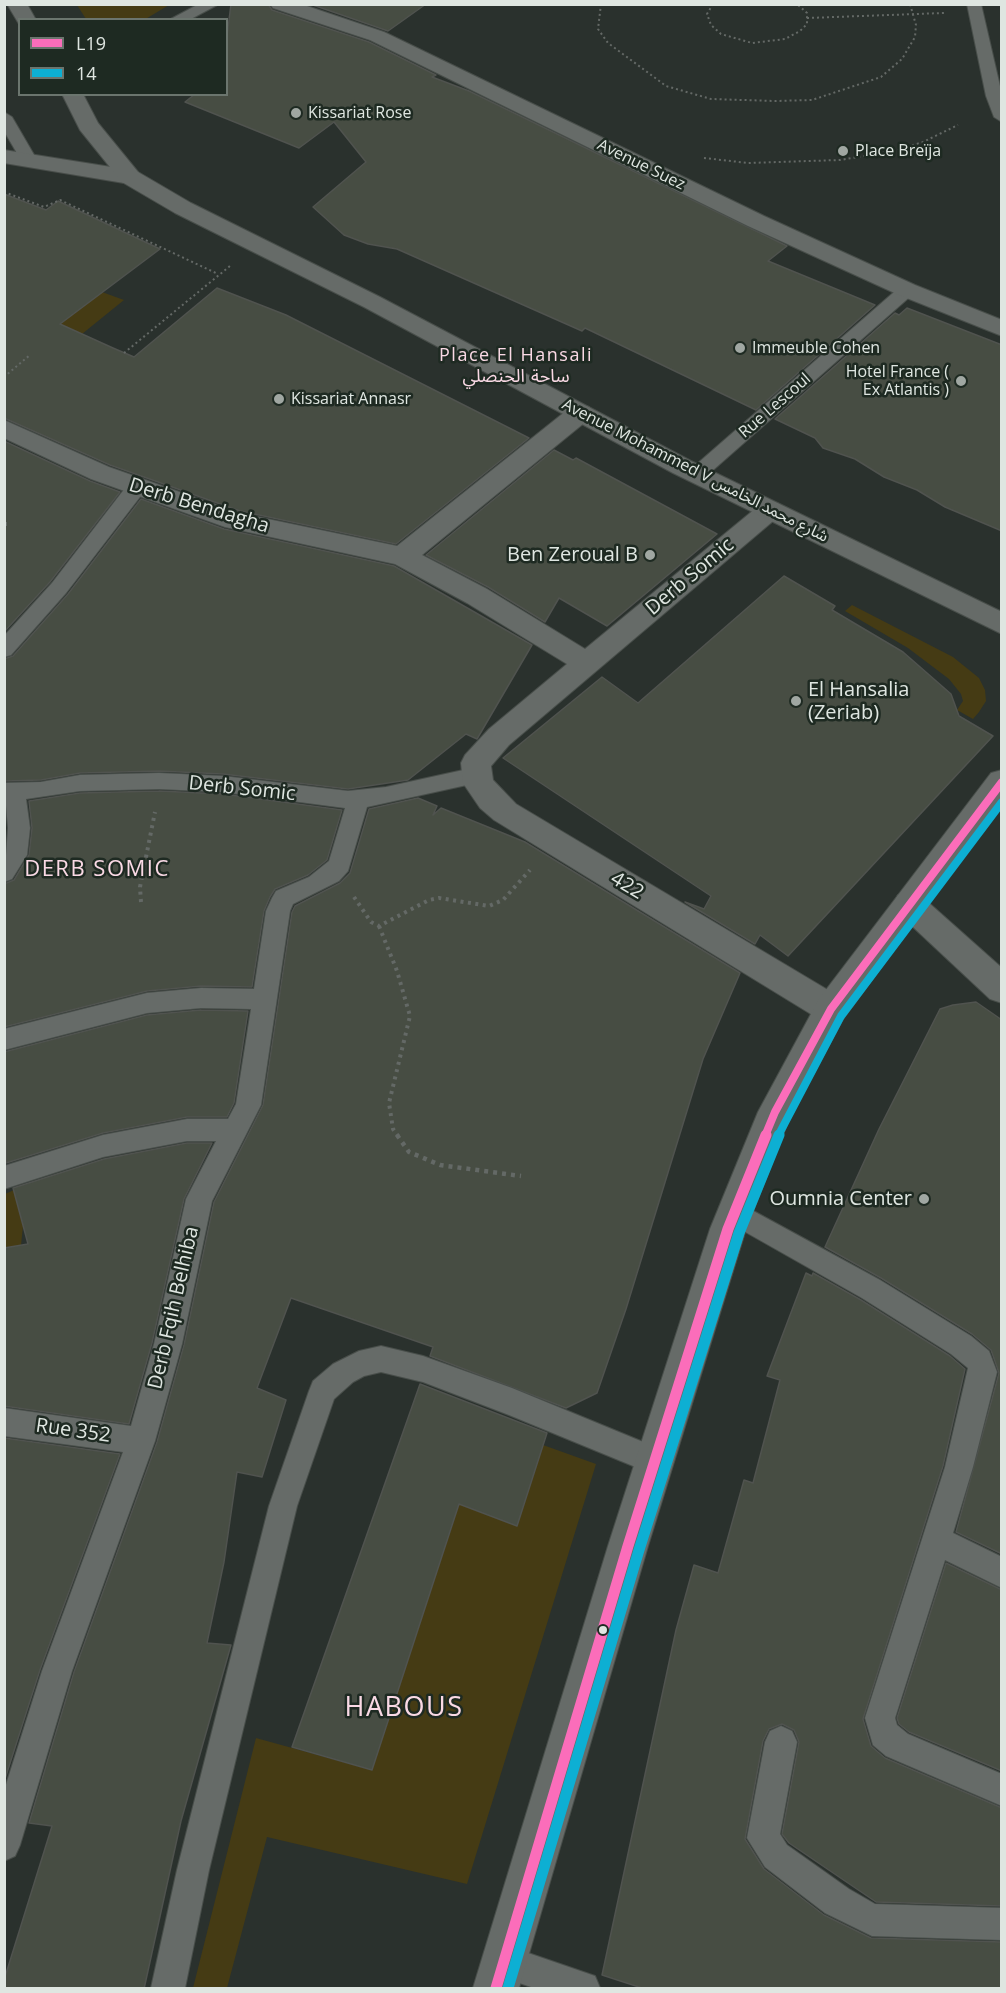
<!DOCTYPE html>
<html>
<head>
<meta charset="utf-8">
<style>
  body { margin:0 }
  #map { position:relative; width:1006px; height:1993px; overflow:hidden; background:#2a312d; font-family:"Open Sans",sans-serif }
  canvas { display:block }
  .frame { position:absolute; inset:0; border:6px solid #dfe6e1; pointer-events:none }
  .legend { position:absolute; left:18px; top:18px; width:210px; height:78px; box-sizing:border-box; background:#1e2a22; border:2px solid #6b756e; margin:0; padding:8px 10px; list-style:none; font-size:18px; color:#dfe6e1 }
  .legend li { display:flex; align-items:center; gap:12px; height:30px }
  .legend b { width:30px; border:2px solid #6b756e }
</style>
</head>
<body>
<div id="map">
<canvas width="1006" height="1993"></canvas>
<div class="frame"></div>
<ul class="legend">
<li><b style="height:8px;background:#fb6dba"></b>L19</li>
<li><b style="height:8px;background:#0dafd3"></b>14</li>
</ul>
</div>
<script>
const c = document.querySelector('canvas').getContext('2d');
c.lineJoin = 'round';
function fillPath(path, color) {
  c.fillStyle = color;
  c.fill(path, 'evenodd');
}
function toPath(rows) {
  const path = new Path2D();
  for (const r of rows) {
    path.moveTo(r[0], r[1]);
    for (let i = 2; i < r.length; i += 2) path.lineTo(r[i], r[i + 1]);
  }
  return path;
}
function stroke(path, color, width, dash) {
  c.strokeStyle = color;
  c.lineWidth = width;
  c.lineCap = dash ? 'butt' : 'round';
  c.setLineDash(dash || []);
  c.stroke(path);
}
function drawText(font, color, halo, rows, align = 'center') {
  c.font = font + ' "Open Sans","Noto Sans Arabic",sans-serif';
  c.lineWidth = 5;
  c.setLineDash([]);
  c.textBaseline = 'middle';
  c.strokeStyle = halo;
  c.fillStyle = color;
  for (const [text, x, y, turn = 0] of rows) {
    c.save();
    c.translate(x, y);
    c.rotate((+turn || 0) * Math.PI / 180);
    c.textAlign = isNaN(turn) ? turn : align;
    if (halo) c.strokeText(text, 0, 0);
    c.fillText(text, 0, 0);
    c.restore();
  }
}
fillPath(toPath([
  [77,5,169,5,144,20,86,19],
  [102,292,124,300,82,334,59,325],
  [852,605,953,657,979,678,985,690,986,701,979,712,973,719,957,710,963,701,961,694,949,679,908,648,845,611],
  [14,1190,23,1226,21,1245,5,1248,5,1194],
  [543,1445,596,1464,467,1884,267,1837,227,1988,193,1988,256,1738,372,1770,459,1504,517,1526]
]), '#453b14');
const building = toPath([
  [231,4,268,4,272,10,369,42,436,75,432,77,469,91,787,246,768,261,875,305,756,410,585,328,582,331,397,249,368,244,344,235,313,207,366,162,334,122,299,148,185,102,195,94,226,94,226,44,231,4],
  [310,4,426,4,388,31,310,4],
  [4,194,46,210,58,201,160,249,60,324,113,348,134,357,217,288,286,315,529,438,396,544,240,511,110,465,4,418,4,194],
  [907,308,1002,345,1002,531,945,507,917,490,884,477,855,459,823,448,815,438,775,419,895,313,899,315,907,308],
  [4,441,90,481,120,492,50,582,4,632,4,441],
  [554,450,573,460,576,458,717,534,607,626,559,598,545,622,488,587,426,555,554,450],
  [141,499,224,529,394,566,532,645,477,739,466,734,408,780,348,789,223,774,159,771,80,773,41,780,4,781,4,659,13,656,68,594,141,499],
  [784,576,835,606,832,610,903,652,951,694,959,716,993,736,788,956,760,935,755,944,685,902,704,909,711,896,503,758,602,677,638,703,784,576],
  [159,791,223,794,342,810,327,860,308,875,275,889,270,897,264,911,252,987,201,986,147,991,4,1027,4,884,14,880,29,855,32,828,29,801,80,793,159,791],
  [418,798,437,806,433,815,441,808,525,842,740,973,703,1059,626,1309,597,1393,566,1408,430,1356,433,1347,291,1298,257,1388,286,1400,262,1477,237,1472,224,1562,207,1643,231,1645,181,1821,144,1989,4,1989,4,1980,52,1826,29,1823,74,1672,157,1442,184,1345,214,1202,263,1105,292,912,295,906,340,883,350,873,369,809,418,798],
  [976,1002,1002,1020,1002,1554,956,1532,999,1373,991,1350,972,1334,881,1278,825,1247,879,1129,940,1009,953,1005,976,1002],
  [201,1010,248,1011,234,1103,227,1117,187,1117,103,1133,6,1163,4,1052,147,1015,201,1010],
  [187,1143,212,1143,184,1199,152,1343,129,1424,4,1406,4,1248,28,1244,13,1188,104,1159,187,1143],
  [806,1273,812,1276,813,1273,861,1300,950,1356,965,1369,943,1466,863,1719,871,1746,885,1758,1002,1808,1002,1906,876,1902,789,1843,782,1834,799,1742,794,1730,782,1724,769,1729,763,1741,745,1839,764,1869,824,1915,871,1938,1002,1942,1002,1989,645,1989,602,1975,676,1630,694,1565,718,1573,744,1480,753,1483,780,1380,767,1376,806,1273],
  [420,1384,547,1433,517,1526,459,1504,372,1770,292,1747,420,1384],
  [4,1438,120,1454,40,1670,4,1782,4,1438],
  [946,1563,1002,1590,1002,1771,909,1732,899,1724,897,1718,946,1563]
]);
fillPath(building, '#474d43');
stroke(building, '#50534f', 1.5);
const service = toPath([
  [199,4,219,4,189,20,169,20,199,4],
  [967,4,981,4,1002,95,1002,122,994,117,986,96,967,4],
  [4,112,12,117,37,160,35,163,23,163,21,160,4,131,4,112],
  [907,285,913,286,916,290,913,294,704,478,690,478,688,474,690,470,901,286,907,285],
  [136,482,143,483,146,488,143,493,66,593,11,655,4,657,4,636,52,583,129,483,136,482],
  [477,767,485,769,488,775,485,781,367,807,348,871,339,881,293,904,290,911,261,1105,212,1201,182,1344,155,1441,72,1671,20,1845,15,1856,4,1861,4,1791,42,1671,123,1452,4,1436,4,1408,131,1426,154,1344,186,1199,216,1141,187,1141,103,1157,4,1189,4,1166,103,1135,187,1119,228,1119,236,1104,251,1009,201,1008,147,1013,4,1050,4,1029,147,993,201,988,254,989,266,911,272,898,276,891,309,877,329,861,345,808,223,792,159,789,80,791,26,799,30,828,27,855,12,879,4,882,8,828,4,783,41,782,80,775,159,773,223,776,348,791,386,787,477,767],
  [735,1201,880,1280,971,1336,989,1351,997,1372,973,1467,953,1533,1002,1557,1002,1588,945,1560,895,1718,897,1725,908,1734,1002,1774,1002,1806,886,1756,873,1745,865,1718,945,1467,968,1368,951,1354,862,1298,726,1221,722,1213,726,1205,735,1201],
  [381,1346,423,1356,512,1388,665,1451,669,1461,665,1471,655,1475,509,1415,423,1382,381,1372,364,1376,353,1382,334,1399,297,1506,209,1870,185,1988,151,1988,177,1870,269,1506,309,1391,313,1381,333,1364,359,1351,381,1346],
  [781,1726,792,1731,797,1742,780,1834,787,1845,849,1889,875,1904,1002,1908,1002,1940,872,1936,825,1913,765,1867,747,1838,765,1742,770,1731,781,1726],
  [502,1944,595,1976,600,1988,534,1988,490,1973,485,1961,490,1949,502,1944]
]);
const minor = toPath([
  [270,4,301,4,384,32,764,216,915,285,1002,320,1002,336,899,295,748,226,370,40,273,8,270,4],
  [4,150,130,170,138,172,141,177,138,182,130,184,4,163,4,150],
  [580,405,589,407,593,413,589,419,422,555,487,589,585,649,761,504,770,501,779,504,783,510,779,516,509,745,491,766,493,780,516,804,843,999,848,1009,843,1019,831,1023,819,1019,494,820,480,808,463,783,461,763,465,755,489,729,567,664,467,603,395,564,225,527,91,479,4,438,4,420,109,467,239,513,397,546,571,407,580,405],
  [909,891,920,895,1002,968,1002,1003,990,999,898,913,893,904,898,895,909,891]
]);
const tertiary = toPath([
  [7,4,27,4,36,20,20,20,19,24,7,4],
  [62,94,83,94,98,123,138,172,191,203,380,297,691,461,1002,612,1002,634,673,473,364,307,175,213,122,182,80,130,62,94],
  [1002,770,1002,804,843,1019,790,1117,746,1229,648,1546,519,1988,473,1988,608,1546,710,1229,758,1112,819,999,991,773,1002,770]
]);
stroke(service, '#484e4a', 2);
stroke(minor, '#484e4a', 2);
stroke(tertiary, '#484e4a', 2);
stroke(toPath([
  [601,4,598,29,608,43,666,86,711,99,775,101,812,100,881,77,902,59,915,37,916,25,910,4],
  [713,4,707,14,711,25,721,34,752,43,785,39,800,31,807,24,807,13,797,4],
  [807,18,944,13],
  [704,158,748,163,840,160,894,151,923,142,958,125],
  [4,192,44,207,60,200,218,274],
  [124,353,230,266],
  [4,377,30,355]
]), '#646966', 2, [2, 3]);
stroke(toPath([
  [4,524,7,524],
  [354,897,371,922,379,926,429,900,439,898,489,906,503,900,530,870],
  [141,902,140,887,155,812],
  [379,926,397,971,410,1016,389,1103,393,1129,398,1136]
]), '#646966', 4, [3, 4.5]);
stroke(toPath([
  [397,1135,409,1152,440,1165,521,1176]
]), '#646966', 4.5, [4, 5]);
fillPath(service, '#666b68');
fillPath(minor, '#666b68');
fillPath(tertiary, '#666b68');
stroke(toPath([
  [765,1136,775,1112,831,1009,1002,782]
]), '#fb6dba', 8);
stroke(toPath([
  [496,1988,628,1546,728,1229,766,1135]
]), '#fb6dba', 11);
stroke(toPath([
  [778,1136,841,1016,1002,802]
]), '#0dafd3', 8);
stroke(toPath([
  [508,1988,639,1550,739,1233,779,1135]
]), '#0dafd3', 11);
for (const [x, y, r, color] of [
  [296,113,6,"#a0a7a2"],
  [843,151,6,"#a0a7a2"],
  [740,348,6,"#a0a7a2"],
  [961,381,6,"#a0a7a2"],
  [279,399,6,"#a0a7a2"],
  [650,555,6,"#a0a7a2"],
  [796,701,6,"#a0a7a2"],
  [924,1199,6,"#a0a7a2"],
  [603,1630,5,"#dfe6e1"]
]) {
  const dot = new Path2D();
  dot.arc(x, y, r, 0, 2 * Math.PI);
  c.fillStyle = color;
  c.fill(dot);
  stroke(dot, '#1e2a22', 2);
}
drawText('16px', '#dfe6e1', '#1e2a22', [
  ["Kissariat Rose",308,113],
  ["Place Breïja",855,151],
  ["Immeuble Cohen",752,348],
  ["Hotel France (",949,372,"right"],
  ["Ex Atlantis )",949,390,"right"],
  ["Kissariat Annasr",291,399]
], 'left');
drawText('16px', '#dfe6e1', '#1e2a22', [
  ["Avenue Suez",641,165,26],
  ["Rue Lescoul",775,406,-41],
  ["Avenue Mohammed V شارع محمد الخامس",695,471,27]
]);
c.letterSpacing = '1.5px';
drawText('18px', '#fad9e5', '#1e2a22', [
  ["Place El Hansali",516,356],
  ["ساحة الحنصلي",516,377]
]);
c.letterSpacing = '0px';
drawText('20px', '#dfe6e1', '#1e2a22', [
  ["Derb Bendagha",199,506,17],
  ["Derb Somic",690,577,-40],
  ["Derb Somic",242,789,6],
  ["422",627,886,31],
  ["Derb Fqih Belhiba",174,1308,-77],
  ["Rue 352",73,1431,8]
]);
drawText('20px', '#dfe6e1', '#1e2a22', [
  ["Ben Zeroual B",638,555],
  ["El Hansalia",808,690,"left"],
  ["(Zeriab)",808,713,"left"],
  ["Oumnia Center",912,1199]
], 'right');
c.letterSpacing = '1.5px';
drawText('22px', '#fad9e5', '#1e2a22', [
  ["DERB SOMIC",97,870]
]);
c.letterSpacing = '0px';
c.letterSpacing = '1.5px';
drawText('27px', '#fad9e5', '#1e2a22', [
  ["HABOUS",404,1708]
]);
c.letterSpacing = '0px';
</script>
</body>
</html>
